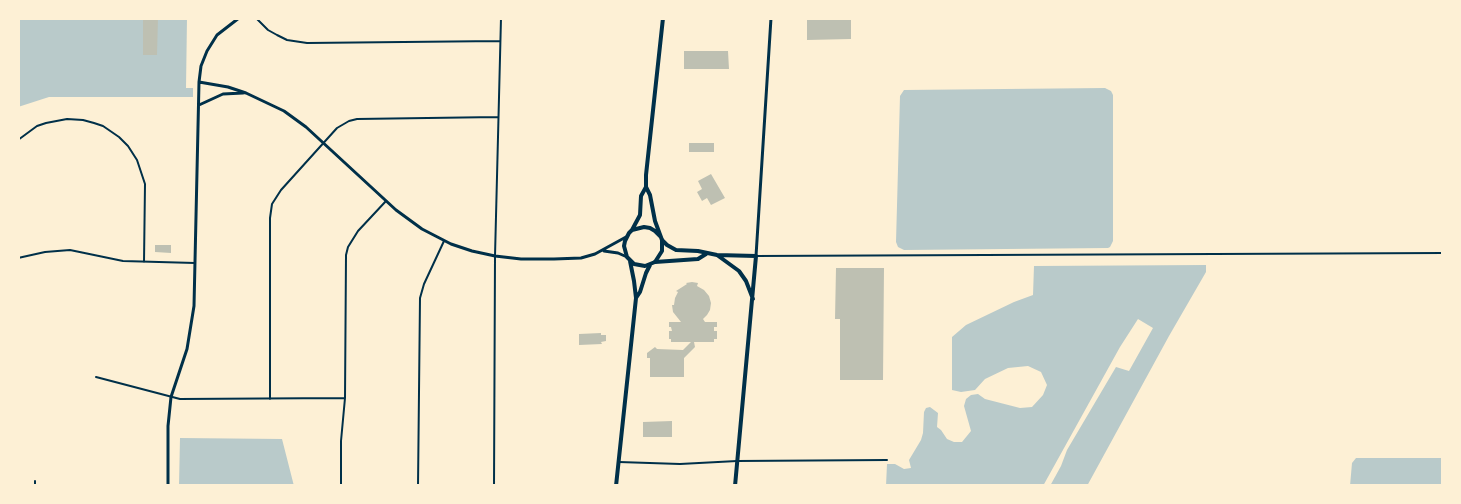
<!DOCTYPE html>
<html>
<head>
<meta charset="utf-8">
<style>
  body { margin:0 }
  #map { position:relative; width:1461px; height:504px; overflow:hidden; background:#fdf0d5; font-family:"Zilla Slab",serif }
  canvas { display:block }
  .frame { position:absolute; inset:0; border:20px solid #fdf0d5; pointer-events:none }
</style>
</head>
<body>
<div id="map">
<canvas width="1461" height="504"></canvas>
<div class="frame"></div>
</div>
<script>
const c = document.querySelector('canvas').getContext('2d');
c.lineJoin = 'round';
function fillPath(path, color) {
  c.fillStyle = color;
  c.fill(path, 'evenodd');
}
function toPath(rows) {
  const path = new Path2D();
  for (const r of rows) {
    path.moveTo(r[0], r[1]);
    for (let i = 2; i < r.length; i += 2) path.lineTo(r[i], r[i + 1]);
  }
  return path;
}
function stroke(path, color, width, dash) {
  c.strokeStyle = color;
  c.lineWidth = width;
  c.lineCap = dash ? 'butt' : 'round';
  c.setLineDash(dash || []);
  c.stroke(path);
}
fillPath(toPath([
  [18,18,187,18,186,88,193,88,193,97,49,97,18,107],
  [1105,88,1111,91,1113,95,1113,241,1110,247,1108,248,904,250,898,247,896,242,900,96,904,90],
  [1206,265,1206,272,1169,336,1087,486,1050,486,1061,466,1067,450,1116,367,1129,371,1153,328,1138,319,1120,347,1043,486,886,486,887,464,895,464,904,469,911,468,909,460,921,440,923,433,924,412,926,408,930,407,938,413,937,427,941,430,947,439,954,442,962,442,971,431,964,406,966,399,971,395,978,394,985,399,1020,408,1032,407,1043,395,1047,385,1041,372,1028,366,1008,368,985,379,975,390,961,392,952,390,952,337,966,325,1014,302,1033,295,1034,266],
  [180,438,282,439,294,486,179,486],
  [1356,458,1443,458,1443,486,1350,486,1352,463]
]), '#b9caca');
fillPath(toPath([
  [143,18,158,18,157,55,143,55],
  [807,18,851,18,851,39,807,40],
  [684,51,728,51,729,69,684,69],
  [689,143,714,143,714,152,689,152],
  [711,174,725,198,711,205,707,198,702,201,697,192,702,189,698,181],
  [155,245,171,245,171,253,155,252],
  [836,268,884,268,883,380,840,380,840,319,835,319],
  [692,282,698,283,697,286,704,290,709,296,711,303,710,310,707,315,703,319,705,322,717,322,717,327,714,327,714,331,717,331,717,339,714,339,714,342,694,342,695,347,684,358,684,377,650,377,650,358,647,358,647,353,655,347,657,349,683,350,691,342,671,342,671,339,669,339,669,331,672,331,671,327,669,327,669,322,681,322,673,312,672,305,674,305,675,298,678,292,676,291,687,284,686,283],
  [601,333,601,335,606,335,606,341,601,342,602,344,579,345,579,334],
  [672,421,672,437,643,437,643,422]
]), '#bec0b2');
stroke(toPath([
  [256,18,268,30,277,35,287,40,307,43,500,41],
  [18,140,37,126,46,123,67,119,83,120,94,123,103,126,119,137,128,146,137,160,145,184,144,262],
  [756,256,1443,253],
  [18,258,45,252,70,250,123,261,195,263],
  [96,377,180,399,345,398],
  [270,399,270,218,272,204,281,190,337,128,349,121,357,119,498,117],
  [619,462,680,464,737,461,887,460],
  [35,486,35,481],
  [341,486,341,441,345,398,346,255,348,247,358,231,386,201],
  [418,486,420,298,424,284,444,241],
  [494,486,495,256,501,18]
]), '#003049', 2);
stroke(toPath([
  [199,82,228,87,246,93,284,111,306,127,396,210,422,229,451,244,472,251,495,256,521,259,554,259,581,258,595,254,626,237],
  [199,105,223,94,243,93],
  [604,251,618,253,627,257],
  [756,256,771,18],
  [168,486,168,426,171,397,187,349,194,306,199,82,201,66,207,51,217,35,239,18]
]), '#003049', 3);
stroke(toPath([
  [662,240,667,245,676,250,698,251,717,255,756,256,735,486],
  [717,255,739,271,746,281,753,299],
  [655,262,698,259,706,254]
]), '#003049', 4);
stroke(toPath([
  [632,230,640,215,641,196,646,187],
  [660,236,655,231,650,228,644,227,632,230,629,233,625,241,624,246,627,257,634,264,645,266,655,262,662,251,662,240,655,221,650,195,646,187,646,175,663,18],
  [636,298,640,292,646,273,650,265],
  [616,486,636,298,634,281,630,261]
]), '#003049', 4);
</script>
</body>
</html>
